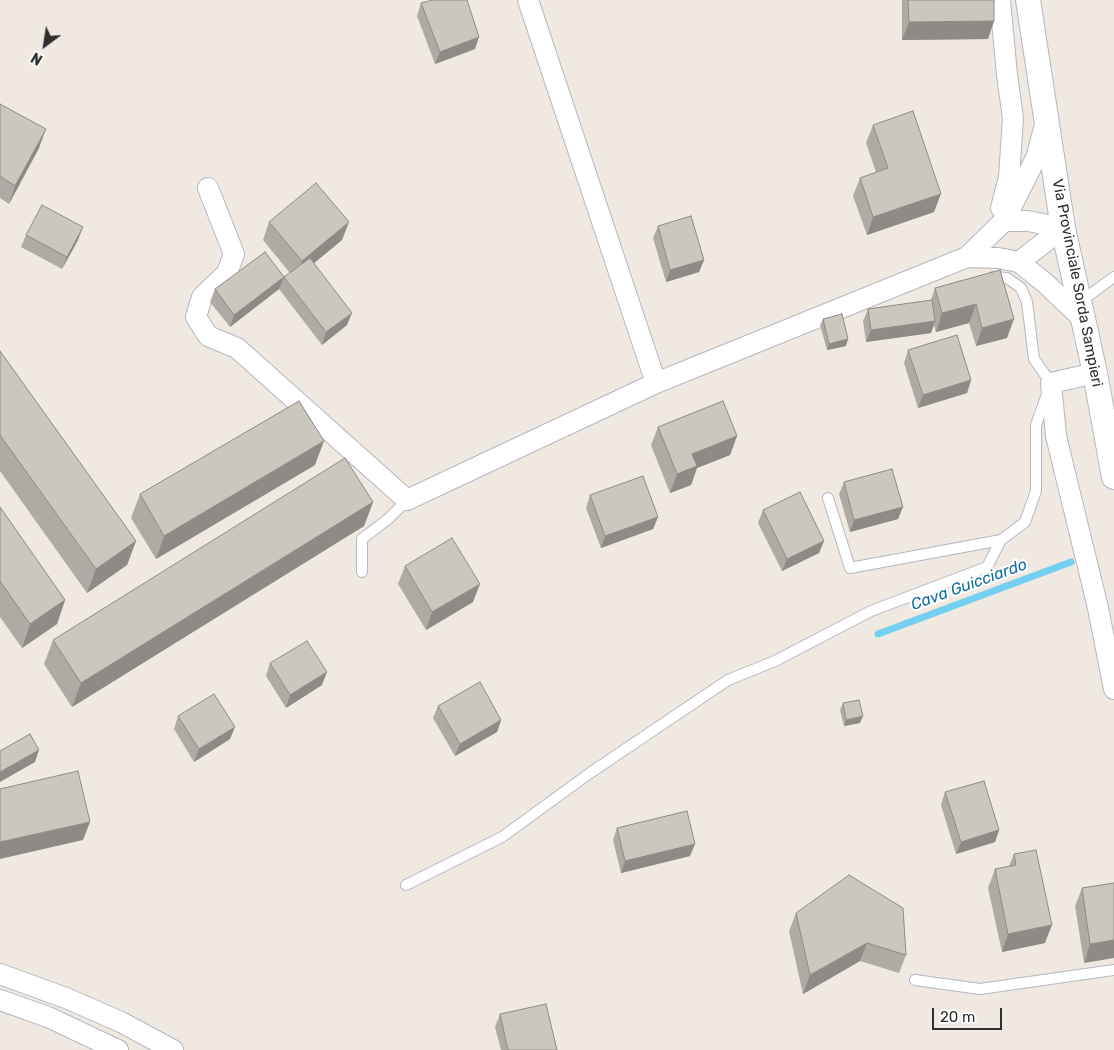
<!DOCTYPE html>
<html>
<head>
<meta charset="utf-8">
<style>
  body { margin:0 }
  #map { position:relative; width:1114px; height:1050px; overflow:hidden; background:#efe9e1; font-family:Rubik,sans-serif }
  canvas { display:block }
  .north { position:absolute; left:20px; top:20px; width:50px; height:50px; -webkit-text-stroke:4px #fff; paint-order:stroke; rotate:211deg; font-size:14px; font-weight:700; line-height:20px; text-align:center; color:#2e2e2e }
  .north::after { content:''; display:block; margin:auto; width:18px; height:22px; background:#2e2e2e; clip-path:polygon(50% 0,100% 100%,50% 72%,0 100%) }
  .scale { position:absolute; left:932px; top:1008px; width:70px; height:22px; box-sizing:border-box; border:2px solid #2e2e2e; border-top:0; padding-left:6px; font-size:15px; line-height:18px; white-space:nowrap; color:#2e2e2e; -webkit-text-stroke:4px #fff; paint-order:stroke }
</style>
</head>
<body>
<div id="map">
<canvas width="1114" height="1050"></canvas>
<div class="north">N</div>
<div class="scale">20 m</div>
</div>
<script>
const c = document.querySelector('canvas').getContext('2d');
c.lineJoin = 'round';
function toPath(rows) {
  const path = new Path2D();
  for (const r of rows) {
    path.moveTo(r[0], r[1]);
    for (let i = 2; i < r.length; i += 2) path.lineTo(r[i], r[i + 1]);
  }
  return path;
}
function stroke(path, color, width, dash) {
  c.strokeStyle = color;
  c.lineWidth = width;
  c.lineCap = dash ? 'butt' : 'round';
  c.setLineDash(dash || []);
  c.stroke(path);
}
function fillPath(path, color) {
  c.fillStyle = color;
  c.fill(path, 'evenodd');
}
function drawText(font, color, halo, rows, align = 'center') {
  c.font = font + ' Rubik,sans-serif';
  c.lineWidth = 4.5;
  c.setLineDash([]);
  c.textBaseline = 'middle';
  c.strokeStyle = halo;
  c.fillStyle = color;
  for (const [text, x, y, turn = 0] of rows) {
    c.save();
    c.translate(x, y);
    c.rotate((+turn || 0) * Math.PI / 180);
    c.textAlign = isNaN(turn) ? turn : align;
    if (halo) c.strokeText(text, 0, 0);
    c.fillText(text, 0, 0);
    c.restore();
  }
}
stroke(toPath([
  [878,634,1071,562]
]), '#75cff0', 7);
const service = toPath([
  [1080,302,1114,277],
  [828,498,850,568,1001,540,1025,522,1036,491,1036,425,1051,383,1034,359,1027,302,1021,288,1007,278,993,277],
  [362,572,362,539,388,519,407,500],
  [406,885,502,837,590,773,728,680,775,661,871,611,987,567,1001,540],
  [915,980,980,989,1114,970]
]);
const minor = toPath([
  [528,0,656,383],
  [1000,0,1007,75,1013,118,1009,177,1001,208],
  [208,188,234,254,227,273,202,297,196,317,208,336,237,348,407,500,656,383,967,257,1004,221,1036,158,1046,121],
  [1004,221,1028,221,1063,228],
  [967,257,998,258,1019,262,1045,283,1083,319],
  [1019,262,1063,228],
  [1095,373,1051,383,1056,436,1098,608,1114,689],
  [0,974,66,998,121,1022,173,1050],
  [0,1000,48,1017,118,1050]
]);
const tertiary = toPath([
  [1028,0,1063,228,1095,373,1114,477]
]);
stroke(service, '#b4b7c1', 12);
stroke(minor, '#b4b7c1', 22);
stroke(tertiary, '#b4b7c1', 26);
stroke(service, '#fff', 10);
stroke(minor, '#fff', 20);
stroke(tertiary, '#fff', 24);
fillPath(toPath([
  [902,0,994,0,994,21,988,39,902,40],
  [421,3,475,49,435,64,417,16],
  [0,104,39,148,9,204,0,198],
  [873,125,934,212,867,235,853,196,860,178,876,172,866,143],
  [269,222,342,240,314,263,347,325,322,345,279,289,230,327,210,302,215,289,284,277,290,273,263,240],
  [658,226,704,260,699,272,666,282,653,238],
  [26,235,78,240,62,269,21,247],
  [1000,270,1007,338,976,346,969,323,936,332,934,325,931,333,866,342,863,321,868,309,931,300,935,288],
  [823,319,846,346,827,350,820,325],
  [908,350,971,380,967,393,918,408,904,363],
  [0,351,136,541,127,565,87,593,0,471],
  [658,427,737,436,730,455,697,468,691,485,670,493,651,445],
  [315,465,156,559,131,518,140,494],
  [844,482,903,507,898,519,850,532,839,494],
  [590,495,658,517,653,529,601,548,586,508],
  [373,502,364,526,72,707,44,664,53,640],
  [0,507,65,600,57,624,22,648,0,617],
  [763,510,824,541,819,553,782,571,758,523],
  [405,566,473,602,426,630,398,584],
  [270,663,322,685,286,708,266,676],
  [843,703,860,723,844,726,840,710],
  [438,706,501,720,497,732,455,756,433,718],
  [178,716,230,739,194,762,174,729],
  [945,792,999,830,995,842,956,854,941,805],
  [617,828,690,856,621,873,613,840],
  [1014,854,1045,943,1002,952,988,888,995,869,1009,866],
  [1114,883,1084,963,1075,906,1082,888],
  [796,913,906,955,899,973,860,961,803,994,789,931],
  [500,1014,557,1050,501,1050,495,1027]
]), '#afaba4');
fillPath(toPath([
  [994,21,988,39,902,40,909,22],
  [479,37,475,49,435,64,440,52],
  [46,129,39,148,9,204,15,186],
  [941,194,934,212,867,235,873,217],
  [349,222,342,240,295,279,302,261],
  [83,227,78,240,62,269,67,257],
  [704,260,699,272,666,282,670,270],
  [284,277,279,289,230,327,234,315],
  [976,304,969,323,936,332,942,313],
  [352,313,347,325,322,345,326,332],
  [1014,319,1007,338,976,346,982,328],
  [935,321,931,333,866,342,871,330],
  [848,339,846,346,827,350,829,344],
  [971,380,967,393,918,408,923,395],
  [737,436,730,455,697,468,691,485,670,493,677,474,692,454],
  [324,441,315,465,156,559,164,536],
  [373,502,364,526,72,707,81,683],
  [903,507,898,519,850,532,854,520],
  [658,517,653,529,601,548,605,536],
  [136,541,127,565,87,593,96,569],
  [824,541,819,553,782,571,787,559],
  [480,584,473,602,426,630,432,612],
  [65,600,57,624,22,648,30,624],
  [327,672,322,685,286,708,290,695],
  [863,716,860,723,844,726,846,720],
  [501,720,497,732,455,756,460,744],
  [235,727,230,739,194,762,199,749],
  [39,750,35,762,0,782,0,772],
  [90,822,83,840,0,859,0,842],
  [999,830,995,842,956,854,961,842],
  [695,844,690,856,621,873,625,861],
  [1052,925,1045,943,1002,952,1008,934],
  [1114,940,1114,958,1084,963,1090,944],
  [867,943,860,961,803,994,810,975]
]), '#8e8b86');
const building = toPath([
  [433,0,467,0,479,37,440,52,421,3,433,0],
  [908,0,994,0,994,21,909,22,908,0],
  [0,104,46,129,15,186,0,176,0,104],
  [913,111,941,194,873,217,860,178,888,168,873,125,913,111],
  [316,183,349,222,302,261,269,222,316,183],
  [42,205,83,227,67,257,26,235,42,205],
  [691,216,704,260,670,270,658,226,691,216],
  [265,252,284,277,234,315,215,289,265,252],
  [310,258,352,313,326,332,284,277,310,258],
  [1000,270,1014,319,982,328,976,304,942,313,935,288,1000,270],
  [932,300,935,321,871,330,868,309,932,300],
  [842,314,848,339,829,344,823,319,842,314],
  [957,335,971,380,923,395,908,350,957,335],
  [0,351,136,541,96,569,0,435,0,351],
  [299,401,324,441,164,536,140,494,299,401],
  [723,401,737,436,692,454,697,466,677,474,658,427,723,401],
  [345,458,373,502,81,683,53,640,345,458],
  [892,469,903,507,854,520,844,482,892,469],
  [643,476,658,517,605,536,590,495,643,476],
  [800,492,824,541,787,559,763,510,800,492],
  [0,507,65,600,30,624,0,581,0,507],
  [452,538,480,584,432,612,405,566,452,538],
  [307,641,327,672,290,695,270,663,307,641],
  [480,682,501,720,460,744,438,706,480,682],
  [214,694,235,727,199,749,178,716,214,694],
  [859,700,863,716,846,720,843,703,859,700],
  [30,734,39,750,0,772,0,751,30,734],
  [78,771,90,822,0,842,0,789,78,771],
  [984,781,999,830,961,842,945,792,984,781],
  [687,811,695,844,625,861,617,828,687,811],
  [1036,850,1052,925,1008,934,995,869,1016,865,1014,854,1036,850],
  [849,875,903,908,906,955,867,943,810,975,796,913,849,875],
  [1114,883,1114,940,1090,944,1082,888,1114,883],
  [546,1004,557,1050,508,1050,500,1014,546,1004]
]);
fillPath(building, '#cbc7bf');
stroke(building, '#8e8b86', 1);
drawText('15px', '#2e2e2e', '#fff', [
  ["Via Provinciale Sorda Sampieri",1077,283,79]
]);
drawText('italic 16px', '#0d6fa3', '#fff', [
  ["Cava Guicciardo",969,585,-20]
]);
</script>
</body>
</html>
